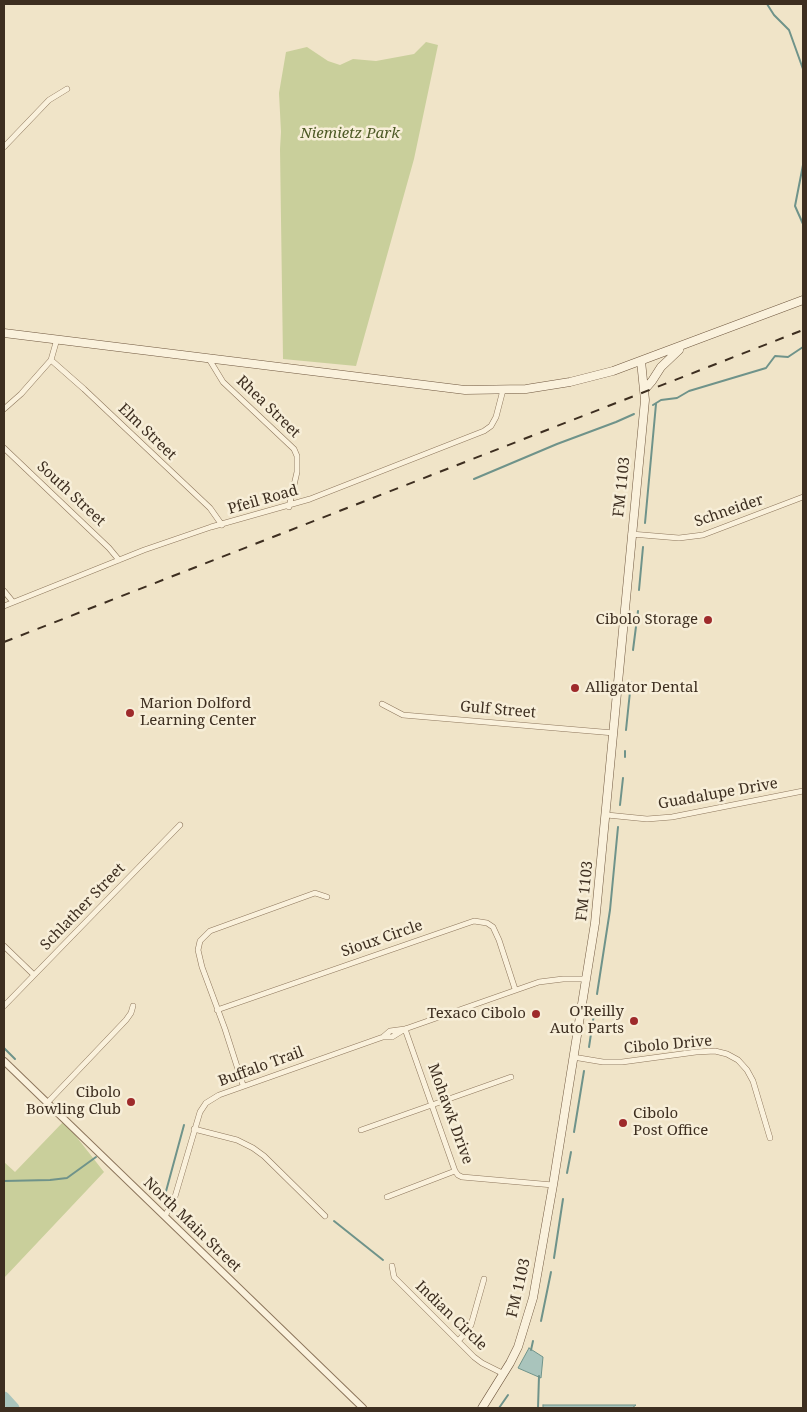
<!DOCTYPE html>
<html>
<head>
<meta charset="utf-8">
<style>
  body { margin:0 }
  #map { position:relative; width:807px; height:1412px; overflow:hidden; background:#f0e4c8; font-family:"Noto Serif",serif }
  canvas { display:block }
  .frame { position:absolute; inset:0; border:5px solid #3d2e20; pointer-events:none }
</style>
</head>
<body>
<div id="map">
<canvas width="807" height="1412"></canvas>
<div class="frame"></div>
</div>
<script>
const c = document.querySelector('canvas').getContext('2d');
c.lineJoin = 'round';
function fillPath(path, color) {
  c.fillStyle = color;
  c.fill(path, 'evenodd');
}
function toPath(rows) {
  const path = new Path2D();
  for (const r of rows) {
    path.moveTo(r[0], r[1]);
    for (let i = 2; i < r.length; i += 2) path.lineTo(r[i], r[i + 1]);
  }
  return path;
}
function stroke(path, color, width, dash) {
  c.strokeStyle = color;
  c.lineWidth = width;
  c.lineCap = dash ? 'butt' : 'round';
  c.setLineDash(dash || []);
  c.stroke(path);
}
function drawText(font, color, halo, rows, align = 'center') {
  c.font = font + ' "Noto Serif",serif';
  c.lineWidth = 5;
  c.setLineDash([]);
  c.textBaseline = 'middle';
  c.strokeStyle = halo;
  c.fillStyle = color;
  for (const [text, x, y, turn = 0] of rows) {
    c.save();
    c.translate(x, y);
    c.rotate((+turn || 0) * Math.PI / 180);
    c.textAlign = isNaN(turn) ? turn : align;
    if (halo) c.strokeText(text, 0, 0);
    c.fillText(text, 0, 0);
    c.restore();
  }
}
fillPath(toPath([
  [426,42,438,45,414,159,356,366,283,359,280,149,281,132,279,93,286,52,307,47,328,61,340,65,353,59,376,61,414,54],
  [64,1121,104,1172,4,1278,4,1162,15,1172]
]), '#c9cf9b');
const water = toPath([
  [529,1348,543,1357,541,1378,518,1368,529,1348],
  [543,1405,636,1405,632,1408,543,1408,543,1405]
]);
fillPath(water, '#a9c4bc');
stroke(water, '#6f938a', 1);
stroke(toPath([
  [767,4,774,15,789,30,803,69],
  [803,165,795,206,803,224],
  [653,405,661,400,677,398,689,391,766,368,775,356,788,357,803,347],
  [474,479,557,444,616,422,634,414],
  [645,523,656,404],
  [639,590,643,547],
  [633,650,638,611],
  [626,730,631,682],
  [625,757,625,751],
  [620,805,623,778],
  [597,994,610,910,618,827],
  [589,1047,594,1014],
  [4,1048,15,1059],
  [574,1132,584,1071],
  [567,1173,571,1152],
  [4,1181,50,1180,67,1178,96,1157],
  [158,1196,163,1198,165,1195,184,1125],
  [334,1221,383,1260],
  [554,1258,563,1199],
  [541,1321,551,1272],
  [531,1350,533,1341],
  [499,1408,508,1395],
  [538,1408,539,1376]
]), '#6f938a', 2);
stroke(toPath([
  [4,1397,14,1408]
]), '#a9c4bc', 11);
const minor = toPath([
  [4,147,49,100,67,89],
  [209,359,223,382,294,449,297,456,297,472,289,507],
  [51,360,84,389,210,508,222,525],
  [4,409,21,394,51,360,57,339],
  [4,448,109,548,119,560],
  [631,534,679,538,703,535,803,497],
  [4,591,13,602],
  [4,606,144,550,211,527,310,499,484,431,491,426,496,417,503,390],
  [382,704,403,715,614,733],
  [607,815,647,819,672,817,803,791],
  [4,946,34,975],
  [4,1006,180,825],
  [217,1010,474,921,487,923,493,927,499,940,515,989],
  [405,1029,455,1171,458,1175,462,1177,553,1185],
  [383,1037,392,1037,405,1029],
  [573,1057,603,1062,622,1062,696,1052,715,1051,727,1054,738,1060,747,1070,753,1081,770,1138],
  [243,1085,225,1029,202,967,198,950,200,941,210,931,315,893,327,897],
  [47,1103,126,1020,131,1013,133,1006],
  [194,1129,237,1140,253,1148,264,1156,325,1216],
  [361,1130,511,1077],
  [387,1197,455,1171],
  [165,1216,174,1200,200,1112,206,1103,219,1095,383,1037,390,1031,405,1029,539,982,563,979,586,979],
  [392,1266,394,1277,474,1357,482,1363,504,1374],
  [459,1340,468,1330,471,1325,484,1279]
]);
const tertiary = toPath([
  [4,1061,363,1408]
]);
const secondary = toPath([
  [4,333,465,390,526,389,570,382,613,371,803,300],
  [645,389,652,381,661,367,679,350],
  [482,1408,510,1363,518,1347,533,1298,553,1185,595,923,645,400,641,361]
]);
stroke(minor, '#8d765c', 6);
stroke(tertiary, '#8d765c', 8);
stroke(secondary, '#6f573f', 9);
stroke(minor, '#faf1dc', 5);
stroke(tertiary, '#faf1dc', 6);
stroke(secondary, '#faf1dc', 8);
stroke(toPath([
  [4,642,803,330]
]), '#3d2e20', 2, [9, 9]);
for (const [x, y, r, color] of [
  [708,620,5,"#9e2a2b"],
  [575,688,5,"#9e2a2b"],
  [130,713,5,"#9e2a2b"],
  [536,1014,5,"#9e2a2b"],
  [634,1021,5,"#9e2a2b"],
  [131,1102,5,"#9e2a2b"],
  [623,1123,5,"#9e2a2b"]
]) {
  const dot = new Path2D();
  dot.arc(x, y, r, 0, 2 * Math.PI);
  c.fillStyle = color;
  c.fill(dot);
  stroke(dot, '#f7eed8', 2);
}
drawText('italic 15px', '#4d5a26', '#f7eed8', [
  ["Niemietz Park",350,134]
]);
drawText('15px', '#3d2e20', '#f7eed8', [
  ["Rhea Street",268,407,44],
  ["Elm Street",147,432,44],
  ["FM 1103",622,487,-84],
  ["South Street",71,494,43],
  ["Pfeil Road",263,500,-16],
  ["Schneider",729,511,-19],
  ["Gulf Street",498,710,5],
  ["Guadalupe Drive",718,794,-10],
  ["FM 1103",585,891,-84],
  ["Schlather Street",83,907,-46],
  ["Sioux Circle",382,939,-19],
  ["Cibolo Drive",668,1045,-5],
  ["Buffalo Trail",261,1067,-20],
  ["Mohawk Drive",450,1114,70],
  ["North Main Street",192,1225,44],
  ["FM 1103",519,1288,-77],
  ["Indian Circle",451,1316,44]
]);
drawText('15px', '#3d2e20', '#f7eed8', [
  ["Cibolo Storage",698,620],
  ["Alligator Dental",585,688,"left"],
  ["Marion Dolford",140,704,"left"],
  ["Learning Center",140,721,"left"],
  ["O'Reilly",624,1012],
  ["Auto Parts",624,1029],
  ["Texaco Cibolo",526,1014],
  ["Cibolo",121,1093],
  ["Bowling Club",121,1110],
  ["Cibolo",633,1114,"left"],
  ["Post Office",633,1131,"left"]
], 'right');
</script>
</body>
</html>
